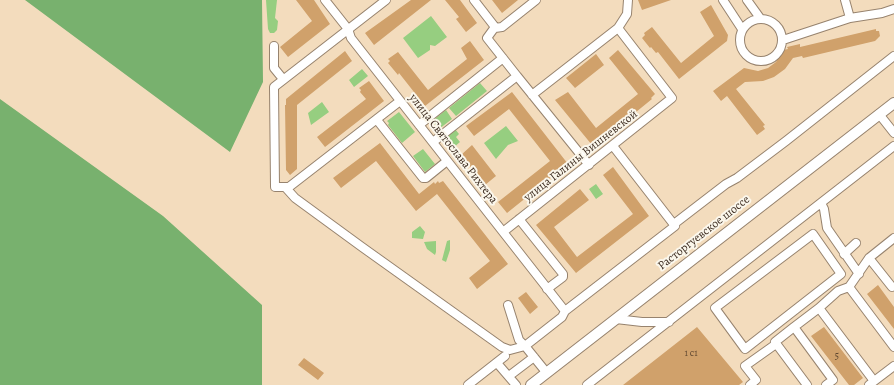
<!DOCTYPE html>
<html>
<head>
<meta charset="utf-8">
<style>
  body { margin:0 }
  canvas { display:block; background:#f3dcbd }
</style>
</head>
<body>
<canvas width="894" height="385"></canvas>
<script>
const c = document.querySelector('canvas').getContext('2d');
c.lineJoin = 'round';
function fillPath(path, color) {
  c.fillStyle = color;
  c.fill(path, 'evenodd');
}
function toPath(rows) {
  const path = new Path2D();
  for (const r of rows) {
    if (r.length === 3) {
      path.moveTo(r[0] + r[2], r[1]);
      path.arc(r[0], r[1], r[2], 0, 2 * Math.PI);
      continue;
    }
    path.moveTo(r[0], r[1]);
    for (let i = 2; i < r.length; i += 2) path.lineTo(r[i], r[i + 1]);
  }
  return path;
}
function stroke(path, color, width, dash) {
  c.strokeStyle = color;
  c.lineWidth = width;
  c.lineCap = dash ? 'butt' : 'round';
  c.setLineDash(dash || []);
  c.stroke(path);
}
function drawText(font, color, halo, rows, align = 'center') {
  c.font = font + ' Alegreya,serif';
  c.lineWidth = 4;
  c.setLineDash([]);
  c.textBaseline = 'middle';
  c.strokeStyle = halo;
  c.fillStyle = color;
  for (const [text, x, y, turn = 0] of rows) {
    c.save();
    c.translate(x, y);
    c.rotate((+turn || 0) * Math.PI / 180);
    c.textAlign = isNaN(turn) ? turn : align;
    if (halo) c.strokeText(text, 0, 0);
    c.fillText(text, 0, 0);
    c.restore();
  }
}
fillPath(toPath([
  [266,0,277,0,275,18,278,21,277,30,274,33,270,33,268,29],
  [431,16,447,37,435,46,430,45,430,50,418,58,403,38],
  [362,69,368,76,354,87,349,80],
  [480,83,487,91,456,116,449,108],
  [322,102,329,112,311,125,308,113],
  [446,110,452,119,439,129,432,121],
  [399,112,415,132,402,143,388,125,389,123,387,121],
  [506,126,518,141,508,145,496,159,484,143],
  [455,129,459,134,456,137,460,142,453,148,445,137],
  [423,149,435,164,425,172,413,156],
  [596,184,603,194,596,199,589,189],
  [420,226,425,232,423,239,412,238,412,232],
  [450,240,450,250,446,262,442,260,447,241],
  [436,241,436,252,435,255,427,249,424,242]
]), '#96ce80');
fillPath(toPath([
  [25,0,262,0,263,82,230,152],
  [0,99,163,216,262,305,262,385,0,385]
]), '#78b16e');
fillPath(toPath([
  [296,0,314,0,330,24,288,57,280,47,312,21],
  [411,0,431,0,374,45,365,33],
  [445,0,460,0,477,23,466,32,456,19,459,17],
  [492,0,518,0,502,13],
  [638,0,671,0,642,10],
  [711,5,728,35,727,41,679,79,658,52,656,53,651,47,650,48,642,38,645,35,644,33,652,27,681,63,714,36,700,12],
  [876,29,876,31,879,31,880,36,875,41,803,58,802,56,793,58,785,69,774,77,763,81,745,82,736,89,765,125,763,126,765,129,757,135,727,96,721,101,713,91,744,68,758,71,768,68,776,62,783,50,788,49,787,47,800,44,800,47],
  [470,41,484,60,425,106,399,73,398,75,388,63,390,61,388,59,398,52,428,90,467,59,461,48],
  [618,50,655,94,651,98,652,99,598,143,596,141,592,145,555,100,568,92,596,128,638,94,609,58],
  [345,51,352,61,297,105,297,169,290,175,286,170,285,105,286,105,286,99],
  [596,54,604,65,575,88,566,78],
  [369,81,384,101,325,147,317,137,366,99,360,92,361,90,359,88],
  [512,92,568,164,507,213,498,202,550,161,509,109,474,136,466,126],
  [380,143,419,194,434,182,435,184,438,181,439,183,443,181,508,264,477,289,469,278,490,261,437,194,416,211,376,161,341,188,333,178],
  [472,145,496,176,485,185,461,155],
  [613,167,649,216,576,273,536,225,580,189,589,200,554,227,577,257,633,214,603,175],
  [878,285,894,307,894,329,867,294],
  [526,292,538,307,530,314,518,298],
  [697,327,743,382,739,385,623,385],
  [824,327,863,378,854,385,849,385,811,336],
  [304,358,324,373,318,380,298,365]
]), '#d0a16b');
const minor = toPath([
  [325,0,348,29,351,38,565,311],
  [386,0,274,87,275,187,289,187,400,101],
  [474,0,495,27,487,38,517,76],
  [723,0,742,29],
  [747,0,760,18],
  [845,0,850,18],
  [761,40,21],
  [495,28,502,27,536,0],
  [618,28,627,14,628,0],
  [783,40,850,18,882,13,894,9],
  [274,46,274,68,283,79],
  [879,114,894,133],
  [377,120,423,178,426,178,447,161],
  [419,125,503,58],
  [433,142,517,76,589,165],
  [286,188,295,198,362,247,502,347,510,350,525,346,519,340,508,305],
  [821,203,824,209,827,228,859,274],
  [519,219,563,274,563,277,547,289],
  [674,224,726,184,737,178,786,141,894,56],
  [503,232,672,98,618,28,532,95],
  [813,234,841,274,745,349,715,308,813,234],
  [844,254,856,243],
  [869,258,892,287],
  [849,287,869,258,894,238],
  [819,308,794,327,833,380,826,385],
  [616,319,642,322,669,322],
  [794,327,775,342,807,385],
  [497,363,516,385],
  [546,372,525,346,562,317,565,311,675,226,613,146],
  [509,376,534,357],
  [874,381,819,308,838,291,849,287,894,347],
  [468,385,505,356],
  [587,385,894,146],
  [750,385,756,380,745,366,776,344],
  [869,385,894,366]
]);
const major = toPath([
  [531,385,894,103]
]);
stroke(minor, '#97836e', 10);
stroke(major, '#97836e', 12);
stroke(minor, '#fff', 8);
stroke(major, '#fff', 10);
drawText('10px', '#604831', null, [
  ["1 с1",691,354],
  ["5",837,357]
]);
drawText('12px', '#3b2a1e', '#fbf7ec', [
  ["улица Святослава Рихтера",453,149,52],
  ["улица Галины Вишневской",581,156,-38],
  ["Расторгуевское шоссе",704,233,-38]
]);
</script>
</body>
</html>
